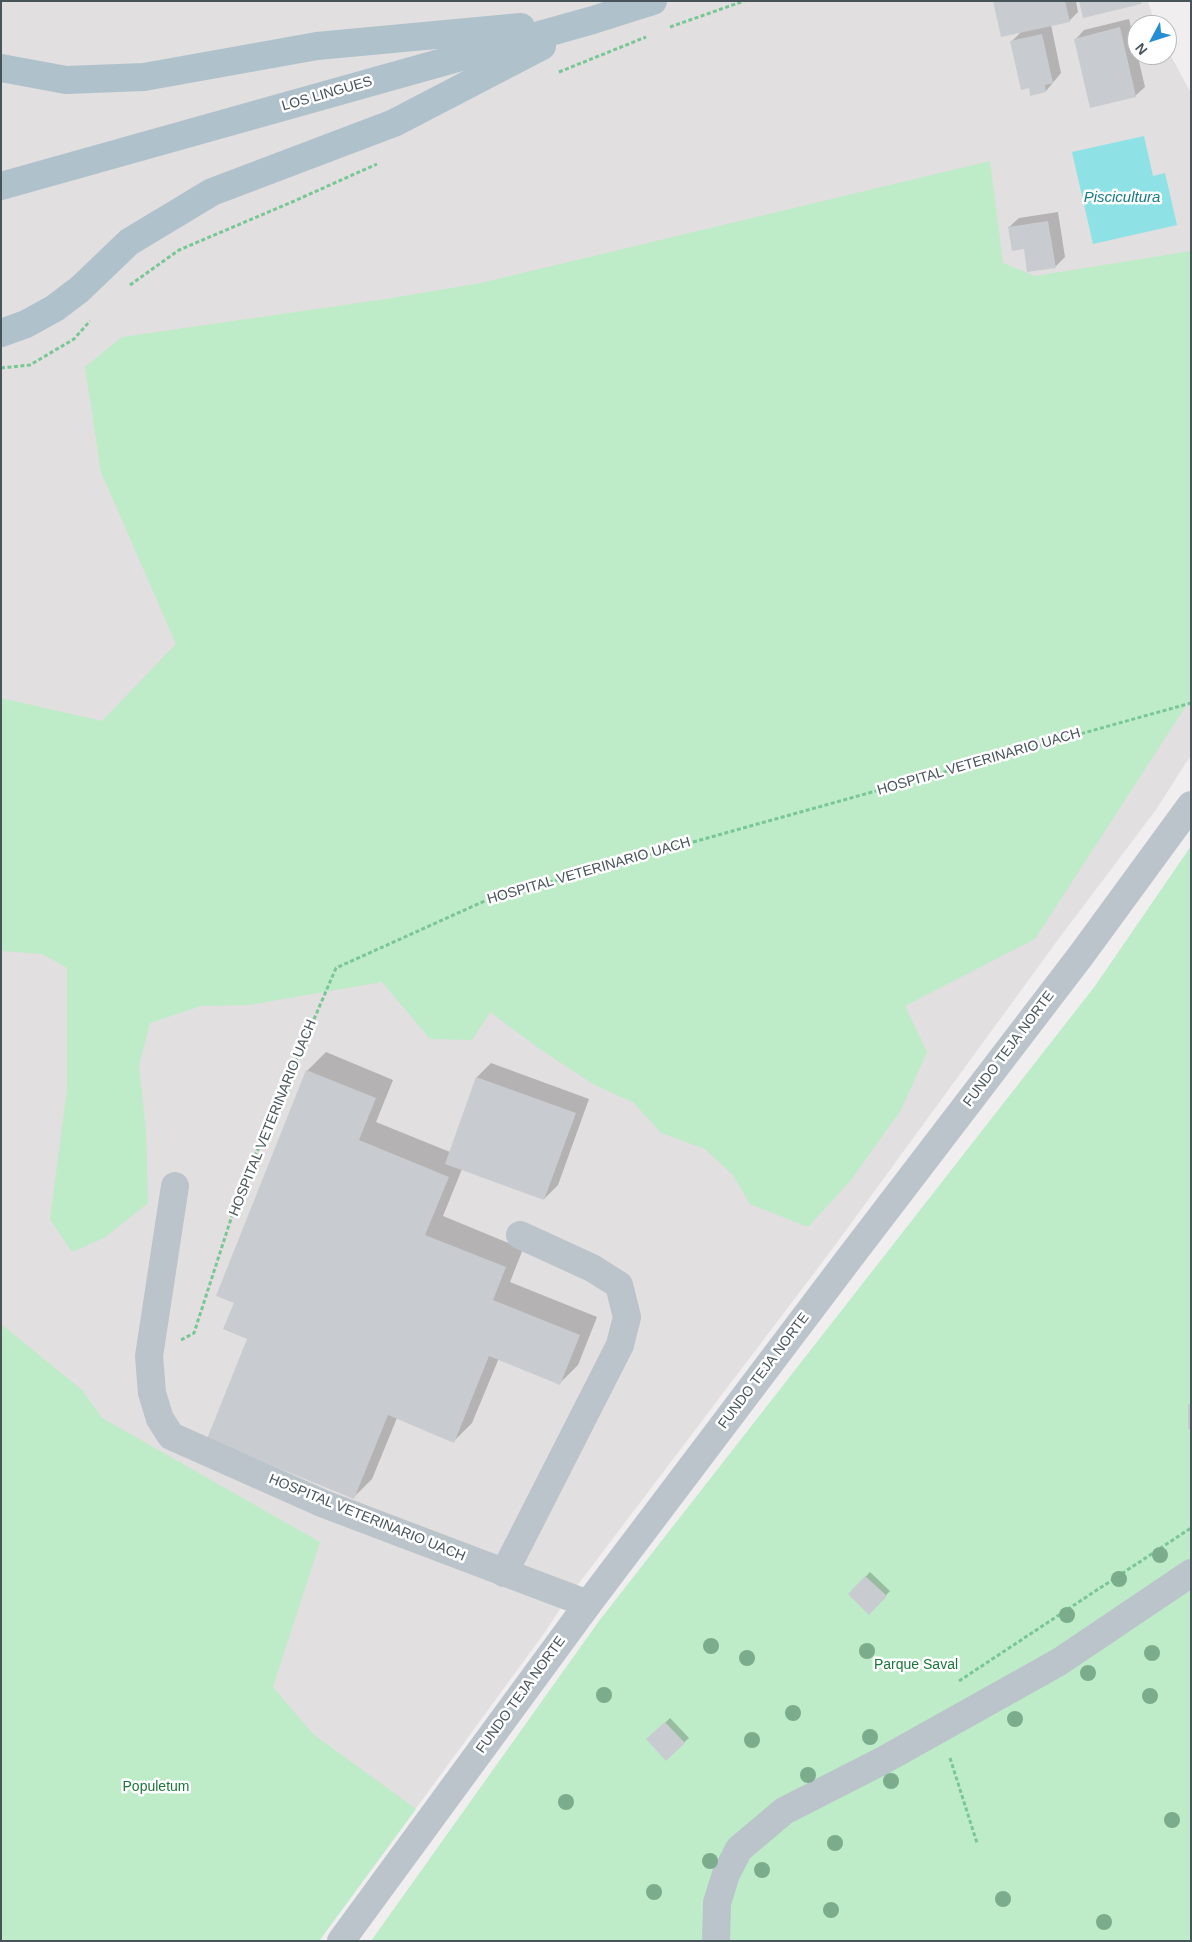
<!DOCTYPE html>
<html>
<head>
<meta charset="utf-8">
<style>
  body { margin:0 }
  #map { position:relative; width:1192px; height:1942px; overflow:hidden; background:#f0eeee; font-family:Helvetica,sans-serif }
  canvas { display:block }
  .frame { position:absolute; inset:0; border:2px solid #47545a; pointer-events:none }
  .north { position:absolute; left:1127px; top:15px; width:50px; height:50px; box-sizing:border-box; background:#fff; border:1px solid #b5bbbd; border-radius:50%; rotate:230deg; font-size:14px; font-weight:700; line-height:20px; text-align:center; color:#47545a }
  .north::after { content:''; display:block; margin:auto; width:18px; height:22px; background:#248dd3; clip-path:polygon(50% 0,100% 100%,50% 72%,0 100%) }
</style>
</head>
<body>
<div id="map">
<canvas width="1192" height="1942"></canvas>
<div class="frame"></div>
<div class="north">N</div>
</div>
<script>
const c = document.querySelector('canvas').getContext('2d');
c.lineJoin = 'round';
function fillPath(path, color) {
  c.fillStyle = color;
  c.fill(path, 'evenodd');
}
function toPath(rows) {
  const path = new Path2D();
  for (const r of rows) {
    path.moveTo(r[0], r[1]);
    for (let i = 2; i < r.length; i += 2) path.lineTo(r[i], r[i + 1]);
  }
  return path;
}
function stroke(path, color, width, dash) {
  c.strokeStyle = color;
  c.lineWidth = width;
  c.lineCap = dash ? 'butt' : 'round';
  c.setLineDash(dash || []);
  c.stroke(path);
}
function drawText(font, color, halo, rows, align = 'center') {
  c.font = font + ' Helvetica,sans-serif';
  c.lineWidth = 5;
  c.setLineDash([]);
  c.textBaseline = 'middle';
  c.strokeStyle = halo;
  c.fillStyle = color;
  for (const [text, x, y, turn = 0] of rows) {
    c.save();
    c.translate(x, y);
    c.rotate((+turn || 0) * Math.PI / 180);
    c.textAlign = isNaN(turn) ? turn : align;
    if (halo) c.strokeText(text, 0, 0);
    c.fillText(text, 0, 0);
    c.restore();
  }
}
fillPath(toPath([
  [1,1,1148,1,1155,25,1137,25,1137,55,1167,55,1167,49,1191,93,1191,755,1155,811,1057,941,833,1248,564,1603,545,1632,319,1941,1,1941]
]), '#e1dfdf');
fillPath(toPath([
  [990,161,1003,263,1035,276,1191,251,1191,698,1035,939,905,1006,927,1052,901,1110,851,1180,808,1227,750,1204,733,1175,705,1149,661,1133,634,1103,593,1084,537,1047,490,1012,472,1040,430,1039,382,982,249,1005,201,1006,150,1023,139,1066,146,1130,148,1203,104,1238,72,1252,50,1219,67,1089,67,968,42,954,1,951,1,698,102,721,176,644,101,472,85,367,122,337,386,299,481,283],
  [1191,846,1191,1941,371,1941,599,1621,1095,986],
  [1,1324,82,1390,102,1418,320,1542,273,1687,313,1734,416,1809,319,1941,1,1941]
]), '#beecc8');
fillPath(toPath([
  [1144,136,1153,176,1165,173,1177,225,1093,244,1072,152]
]), '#8ee2e6');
fillPath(toPath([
  [994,1,1076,1,1078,12,1069,21,1051,25,1061,73,1046,91,1030,87,1012,41,1022,31],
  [1129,19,1145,87,1135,96,1075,40,1084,30],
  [1058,212,1065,257,1056,266,1025,247,1009,227,1019,218],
  [326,1052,393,1080,376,1122,450,1152,477,1077,491,1063,589,1099,558,1185,544,1199,462,1169,443,1216,523,1249,510,1282,597,1317,578,1365,560,1383,499,1358,472,1423,454,1441,397,1418,372,1479,354,1497,248,1339,235,1302,307,1071],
  [870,1572,890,1591,869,1613,849,1594],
  [670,1718,689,1738,666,1759,648,1739]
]), '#0003');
fillPath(toPath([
  [993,1,1065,1,1070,22,1001,37],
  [1079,1,1141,1,1141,4,1083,18],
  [1120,27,1136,97,1090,108,1074,39],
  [1042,34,1053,83,1045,85,1046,92,1030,96,1029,88,1021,90,1010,41],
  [1048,221,1056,268,1027,272,1024,249,1012,251,1008,227],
  [306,1070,376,1098,359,1140,449,1177,425,1235,506,1267,493,1300,580,1335,560,1385,489,1356,454,1443,388,1415,354,1499,207,1439,247,1339,223,1329,234,1303,216,1296],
  [476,1077,576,1113,544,1200,445,1164],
  [1188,1404,1191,1404,1191,1429,1188,1429],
  [865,1576,887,1596,869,1615,848,1594],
  [665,1722,685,1743,666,1761,646,1739]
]), '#c8ccd0');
stroke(toPath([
  [670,27,744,1],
  [559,72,646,37],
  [130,285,179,250,292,202,377,164],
  [1,368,30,365,74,339,90,321],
  [181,1340,194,1333,240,1191,336,968,489,899,1191,703],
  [959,1681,1191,1528],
  [950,1758,977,1843]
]), '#78c794', 3, [4, 2.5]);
stroke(toPath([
  [175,1186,149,1356,152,1393,160,1419,171,1436,324,1504,588,1604],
  [504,1573,620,1345,627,1317,619,1285,592,1268,520,1235],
  [341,1941,588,1604,848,1260,1082,954,1191,805],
  [716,1941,717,1903,726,1874,739,1849,784,1811,882,1761,1059,1662,1191,1573]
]), '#bac4ca', 28);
stroke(toPath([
  [1,68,66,80,144,77,317,46,521,27],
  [1,186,593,20,653,1],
  [1,333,26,324,55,308,80,289,129,242,212,192,394,123,542,46]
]), '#afc1cb', 28);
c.fillStyle = '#7bac8c';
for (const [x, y] of [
  [1160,1555],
  [1119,1579],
  [1067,1615],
  [711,1646],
  [867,1651],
  [1152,1653],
  [747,1658],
  [1088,1673],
  [604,1695],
  [1150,1696],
  [793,1713],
  [1015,1719],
  [870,1737],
  [752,1740],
  [808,1775],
  [891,1781],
  [566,1802],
  [1172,1820],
  [835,1843],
  [710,1861],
  [762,1870],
  [654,1892],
  [1003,1899],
  [831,1910],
  [1104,1922]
]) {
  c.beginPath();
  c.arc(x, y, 8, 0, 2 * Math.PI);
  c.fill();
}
drawText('14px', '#47545a', '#fff', [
  ["LOS LINGUES",327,94,-16],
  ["HOSPITAL VETERINARIO UACH",979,762,-16],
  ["HOSPITAL VETERINARIO UACH",589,871,-16],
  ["FUNDO TEJA NORTE",1009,1049,-53],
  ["HOSPITAL VETERINARIO UACH",273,1118,-68],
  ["FUNDO TEJA NORTE",764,1371,-53],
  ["HOSPITAL VETERINARIO UACH",367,1518,22],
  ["FUNDO TEJA NORTE",521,1695,-54]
]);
drawText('14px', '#1c763b', '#fff', [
  ["Parque Saval",916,1665],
  ["Populetum",156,1787]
]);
drawText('italic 15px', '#147d83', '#fff', [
  ["Piscicultura",1122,198]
]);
</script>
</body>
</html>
